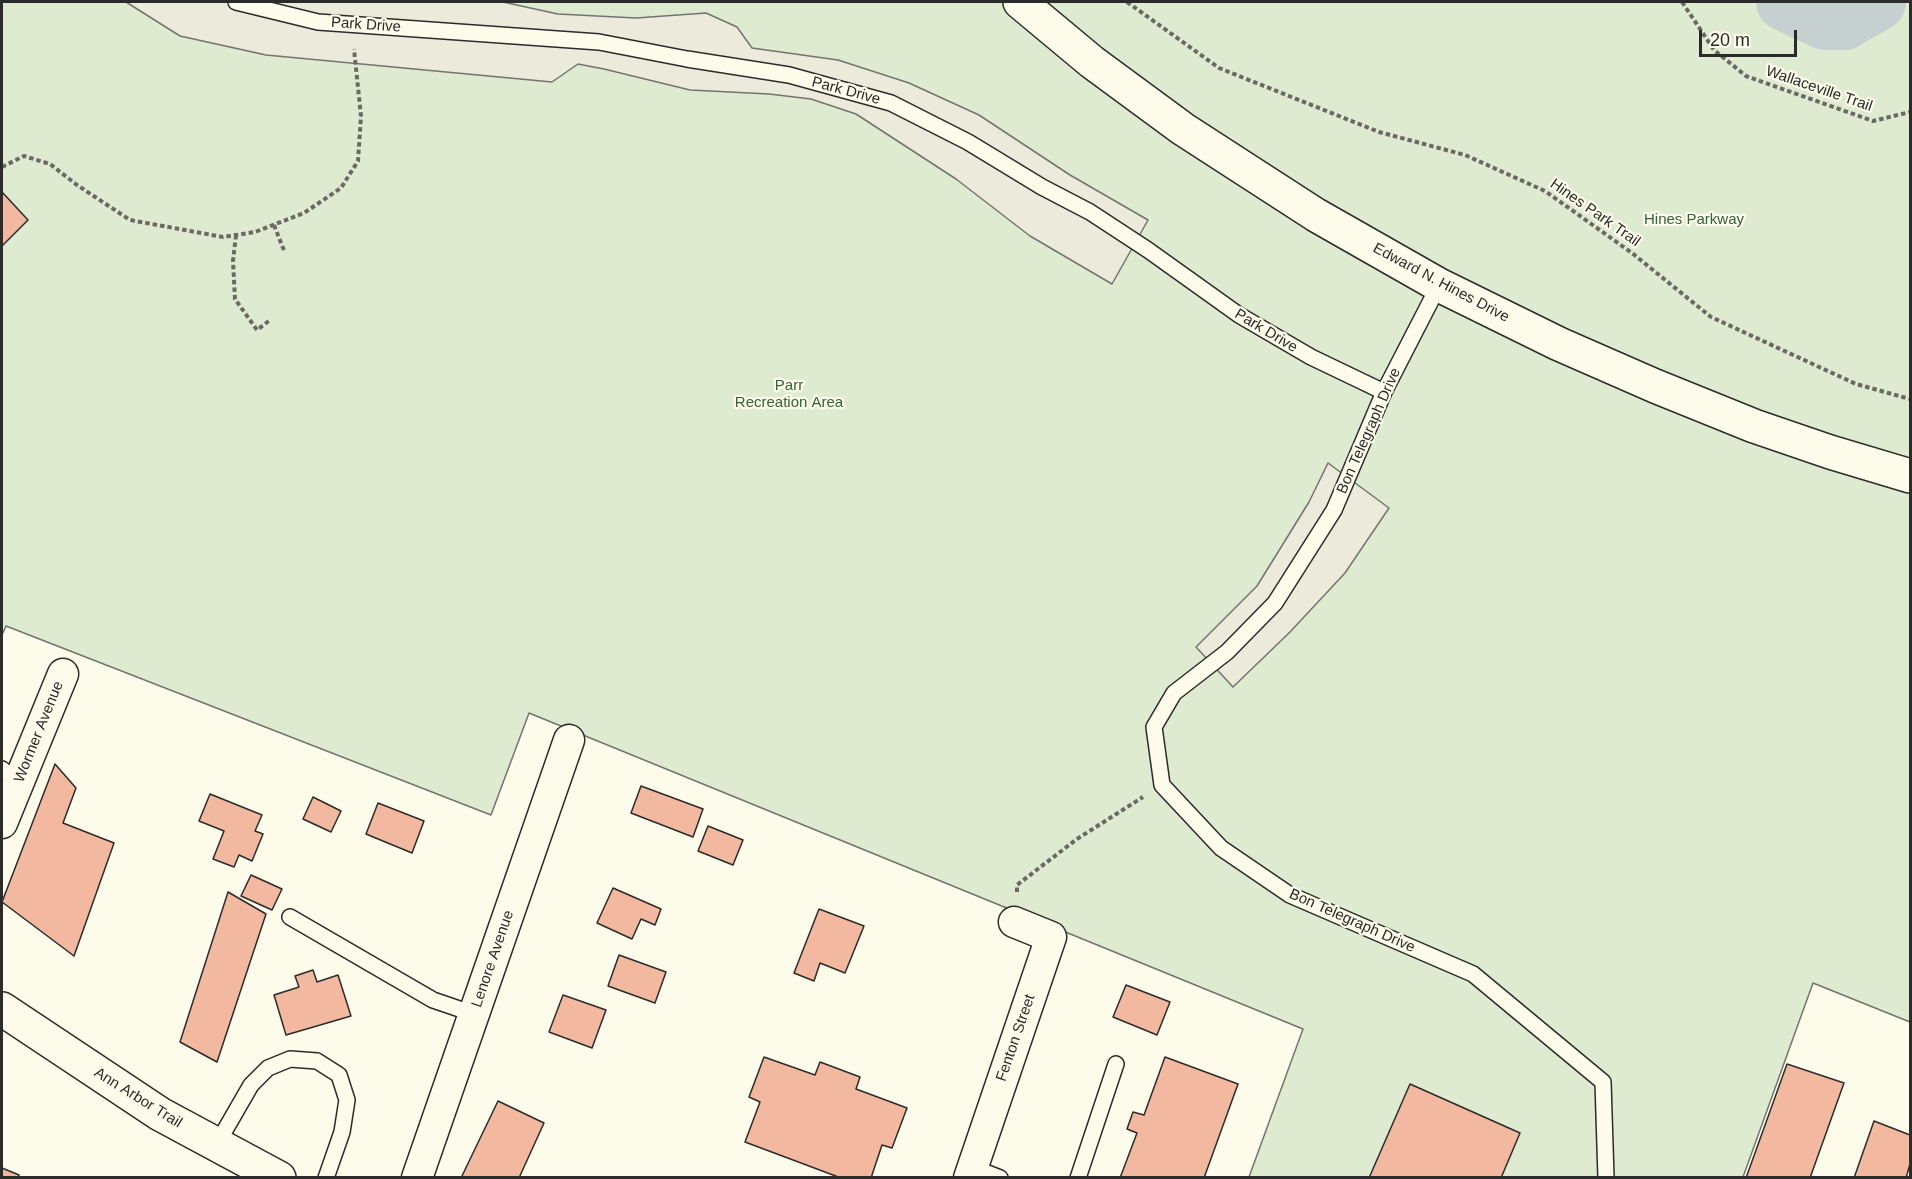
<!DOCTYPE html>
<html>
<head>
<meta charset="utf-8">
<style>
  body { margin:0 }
  #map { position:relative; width:1912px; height:1179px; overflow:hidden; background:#fdfbea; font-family:Helvetica,sans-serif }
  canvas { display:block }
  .frame { position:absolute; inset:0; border:3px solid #2b2b2b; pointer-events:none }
  .scale { position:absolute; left:1699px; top:30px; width:98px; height:27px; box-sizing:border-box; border:3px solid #2b2b2b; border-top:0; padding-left:8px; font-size:18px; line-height:21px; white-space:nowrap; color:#2b2b2b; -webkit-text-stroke:4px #fdfbea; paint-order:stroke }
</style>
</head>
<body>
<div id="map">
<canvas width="1912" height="1179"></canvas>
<div class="frame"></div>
<div class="scale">20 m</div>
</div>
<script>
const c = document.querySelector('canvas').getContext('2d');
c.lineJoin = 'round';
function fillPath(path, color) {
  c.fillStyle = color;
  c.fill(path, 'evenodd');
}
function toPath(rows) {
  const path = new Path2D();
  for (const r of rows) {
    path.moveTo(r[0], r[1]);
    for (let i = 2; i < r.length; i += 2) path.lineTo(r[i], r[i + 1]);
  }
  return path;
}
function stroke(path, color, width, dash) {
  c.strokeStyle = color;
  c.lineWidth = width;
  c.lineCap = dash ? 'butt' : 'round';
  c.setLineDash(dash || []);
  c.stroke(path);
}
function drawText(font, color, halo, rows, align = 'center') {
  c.font = font + ' Helvetica,sans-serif';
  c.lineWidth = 4.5;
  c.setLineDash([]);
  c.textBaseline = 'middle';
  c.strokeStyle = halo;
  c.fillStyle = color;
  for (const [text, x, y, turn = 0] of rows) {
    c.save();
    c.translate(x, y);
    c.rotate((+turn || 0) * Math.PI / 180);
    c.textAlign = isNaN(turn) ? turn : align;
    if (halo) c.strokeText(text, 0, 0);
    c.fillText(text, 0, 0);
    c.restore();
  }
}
const green = toPath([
  [2,2,1910,2,1910,1022,1813,983,1743,1177,1249,1177,1303,1029,529,713,491,815,6,626,2,635,2,2]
]);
fillPath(green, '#deebd1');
stroke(green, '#74746e', 1.5);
const parking = toPath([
  [126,2,503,2,558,14,636,18,706,13,737,27,752,48,838,60,909,83,979,115,1070,175,1148,220,1112,284,1030,236,956,179,856,114,811,99,769,94,690,90,604,69,578,64,552,82,266,55,180,36,126,2],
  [1328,463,1389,508,1345,573,1290,632,1233,687,1196,647,1257,586,1309,502,1328,463]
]);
fillPath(parking, '#eceadb');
stroke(parking, '#74746e', 1.5);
stroke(toPath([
  [1785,2,1825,21,1844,21,1877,2]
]), '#c7d0d0', 58);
const building = toPath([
  [2,192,28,220,2,246,2,192],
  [55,764,76,788,63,823,114,843,74,956,2,902,55,764],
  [641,786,703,809,693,837,631,813,641,786],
  [210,794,262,815,255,831,263,834,252,861,239,855,234,867,213,859,224,831,199,821,210,794],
  [313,797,341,811,331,832,303,819,313,797],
  [378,803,424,821,412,853,366,834,378,803],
  [708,826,743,840,733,865,698,851,708,826],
  [251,875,282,889,272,910,241,896,251,875],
  [613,888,661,909,655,925,641,919,632,939,597,923,613,888],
  [228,892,266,914,217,1062,180,1042,228,892],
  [819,909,864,926,845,973,820,963,814,981,794,973,819,909],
  [619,955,666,972,655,1003,608,986,619,955],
  [313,970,317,982,338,975,351,1016,286,1035,274,995,299,987,295,976,313,970],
  [1126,985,1170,1002,1157,1035,1113,1017,1126,985],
  [563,995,606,1010,592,1048,549,1032,563,995],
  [764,1057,815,1075,820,1062,860,1077,856,1089,907,1108,892,1148,882,1145,871,1178,841,1178,745,1142,760,1102,749,1097,764,1057],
  [1165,1057,1238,1084,1204,1178,1120,1178,1137,1133,1127,1129,1133,1112,1144,1115,1165,1057],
  [1787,1064,1844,1083,1810,1178,1746,1178,1787,1064],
  [1410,1084,1520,1133,1501,1178,1369,1178,1410,1084],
  [498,1101,544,1123,519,1178,461,1178,498,1101],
  [1874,1121,1910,1135,1910,1164,1906,1178,1854,1178,1874,1121],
  [2,1168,19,1175,18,1178,2,1178,2,1168]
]);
fillPath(building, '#f2b8a0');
stroke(building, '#2b2b2b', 1.5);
const service = toPath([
  [236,2,318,22,599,42,687,59,789,75,891,103,968,142,1042,187,1090,212,1148,250,1239,315,1311,357,1384,392],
  [1439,285,1384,392,1334,510,1275,603,1227,652,1174,693,1154,727,1162,785,1221,848,1290,895,1473,974,1603,1082,1606,1178],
  [2,769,18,783],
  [290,917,433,1000,474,1014],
  [217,1144,251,1085,268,1068,290,1059,317,1061,339,1075,347,1100,342,1132,326,1178],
  [972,1167,1000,1178],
  [1078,1178,1116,1064]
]);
const minor = toPath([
  [2,823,63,674],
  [417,1178,569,740],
  [969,1178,1051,937,1014,922]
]);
const tertiary = toPath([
  [1020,2,1092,62,1183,129,1316,215,1439,285,1559,344,1655,386,1754,426,1830,452,1910,476],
  [2,1009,160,1114,279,1178]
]);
stroke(service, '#2b2b2b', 18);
stroke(minor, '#2b2b2b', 33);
stroke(tertiary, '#2b2b2b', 36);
stroke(toPath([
  [1127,2,1219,68,1379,132,1465,155,1545,191,1632,253,1711,317,1856,384,1910,399],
  [1682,2,1714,50,1746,76,1873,121,1910,112],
  [2,167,24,156,50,164,77,185,130,220,223,237,255,232,304,213,341,188,358,161,361,116,354,49],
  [274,225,285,253],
  [236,235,233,261,235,299,257,330,270,320],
  [1017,892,1017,885,1077,839,1143,797]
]), '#6a6964', 4, [4.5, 3]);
stroke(service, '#fdfbea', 15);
stroke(minor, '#fdfbea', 30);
stroke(tertiary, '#fdfbea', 33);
drawText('15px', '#2b2b2b', '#fdfbea', [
  ["Park Drive",366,25,4],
  ["Wallaceville Trail",1819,89,19],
  ["Park Drive",846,91,15],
  ["Hines Park Trail",1595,213,35],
  ["Edward N. Hines Drive",1441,283,28],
  ["Park Drive",1266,331,31],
  ["Bon Telegraph Drive",1369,431,-66],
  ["Wormer Avenue",39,732,-68],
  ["Bon Telegraph Drive",1352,921,24],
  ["Lenore Avenue",493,959,-71],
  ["Fenton Street",1016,1038,-71],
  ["Ann Arbor Trail",138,1098,32]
]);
drawText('15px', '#34623c', '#fdfbea', [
  ["Hines Parkway",1694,220],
  ["Parr",789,386],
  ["Recreation Area",789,403]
]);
</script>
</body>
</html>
